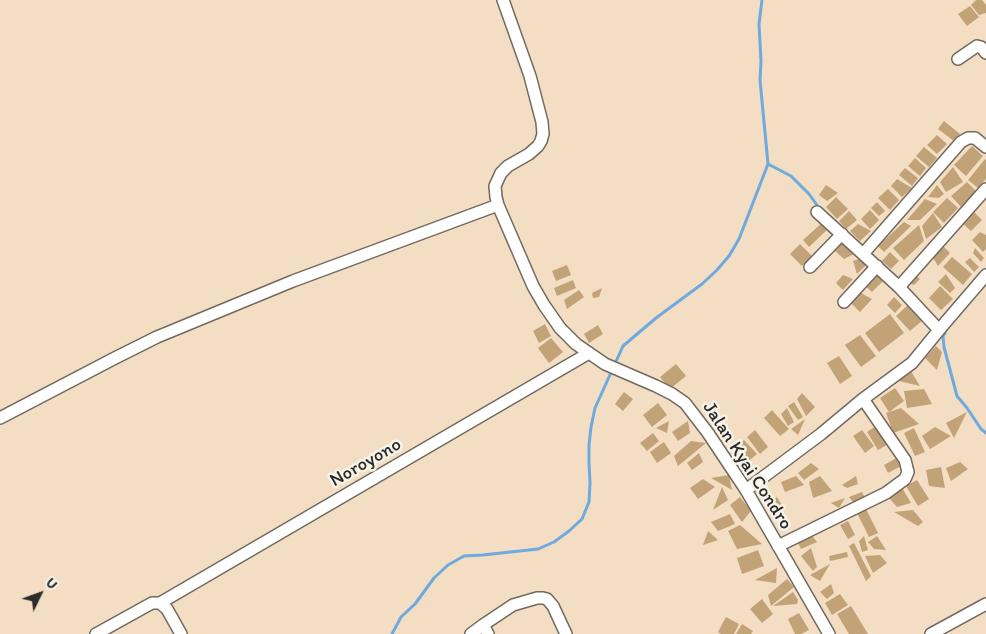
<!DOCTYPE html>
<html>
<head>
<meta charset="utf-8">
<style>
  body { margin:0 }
  #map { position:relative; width:986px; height:634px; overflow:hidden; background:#f4dec3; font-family:Itim,sans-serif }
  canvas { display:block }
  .north { position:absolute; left:15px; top:569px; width:50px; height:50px; -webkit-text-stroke:4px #f7f3e8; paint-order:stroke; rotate:48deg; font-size:14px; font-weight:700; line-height:20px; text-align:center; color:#2b2b2b }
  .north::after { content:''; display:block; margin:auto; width:18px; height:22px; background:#2b2b2b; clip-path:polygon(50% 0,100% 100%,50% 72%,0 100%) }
</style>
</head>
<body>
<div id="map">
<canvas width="986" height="634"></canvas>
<div class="north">U</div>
</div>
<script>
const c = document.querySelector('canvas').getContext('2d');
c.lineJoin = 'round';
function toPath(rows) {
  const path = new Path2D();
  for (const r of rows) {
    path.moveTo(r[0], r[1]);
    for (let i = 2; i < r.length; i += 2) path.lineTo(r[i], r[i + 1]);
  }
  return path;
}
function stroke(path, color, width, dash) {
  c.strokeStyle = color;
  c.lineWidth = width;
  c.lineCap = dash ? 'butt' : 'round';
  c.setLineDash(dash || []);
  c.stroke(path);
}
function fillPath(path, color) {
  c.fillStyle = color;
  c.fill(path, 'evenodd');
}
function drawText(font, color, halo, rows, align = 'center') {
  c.font = font + ' Itim,sans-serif';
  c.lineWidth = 5;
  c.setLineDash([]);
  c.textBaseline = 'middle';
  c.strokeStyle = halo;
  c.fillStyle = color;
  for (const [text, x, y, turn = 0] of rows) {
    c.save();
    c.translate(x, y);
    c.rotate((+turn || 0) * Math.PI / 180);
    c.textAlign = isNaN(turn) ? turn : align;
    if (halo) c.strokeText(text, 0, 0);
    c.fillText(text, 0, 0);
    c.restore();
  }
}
stroke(toPath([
  [768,164,791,176,809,194,819,208],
  [943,330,945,333,943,336,944,347,957,396,967,408,981,429,986,433],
  [392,634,401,617,415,604,434,578,448,565,464,556,483,555,538,549,554,542,569,531,582,519,589,502,590,483,589,463,589,445,591,427,595,408,623,346,656,318,702,284,717,270,729,256,739,239,768,164,760,80,761,61,759,24,762,0]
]), '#6ea9df', 3);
fillPath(toPath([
  [976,0,982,0,986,5,986,13,979,15,971,5],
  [970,6,979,17,967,26,958,14],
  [944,121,960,134,954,141,938,129],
  [937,135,947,144,937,154,927,145],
  [972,146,983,156,966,176,954,165],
  [924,147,937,158,929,167,916,156],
  [915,158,926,168,920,176,908,166],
  [985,159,986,160,986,179,978,188,968,180],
  [953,167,963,182,946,192,940,182],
  [905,168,918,178,912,186,899,175],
  [897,179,912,188,902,197,891,186],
  [967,182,977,192,961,207,951,196],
  [826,185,838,193,827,201,819,195],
  [937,185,944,194,939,198,928,197],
  [888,189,899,200,890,210,878,198],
  [836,197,848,209,837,219,826,207],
  [947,198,958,208,944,223,933,212],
  [925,199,937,204,920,220,907,220],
  [877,202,885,211,879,216,871,208],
  [870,210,879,220,870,229,861,219],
  [849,211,857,220,846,229,839,221],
  [973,211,982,220,971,231,961,222],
  [933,213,942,227,926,239,922,226],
  [823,222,829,228,809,247,803,240],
  [904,222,911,226,884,252,878,246],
  [858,224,871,231,860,241,850,231],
  [919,225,924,241,904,260,893,248],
  [980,232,986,235,986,249,983,252,972,240],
  [844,241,856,253,844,259,835,251],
  [800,244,812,256,802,266,790,254],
  [942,245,950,253,938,266,932,256],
  [975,248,984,258,981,262,973,253],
  [890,252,899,261,891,269,882,261],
  [952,257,972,274,963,285,943,267],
  [862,258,868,263,857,274,853,261],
  [970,258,979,267,974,272,965,262],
  [567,265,571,275,556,281,552,271],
  [877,273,884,280,872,292,864,285],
  [914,274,920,279,914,285,907,282],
  [946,274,955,288,950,293,938,282],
  [843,275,853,279,843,290,836,283],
  [573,280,576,288,557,296,554,288],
  [940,286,953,299,941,310,929,298],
  [602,288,599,297,593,298,592,293],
  [579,290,584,297,567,309,564,300],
  [861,293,872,299,860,312,851,303],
  [894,297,902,305,895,313,887,305],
  [910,303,924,319,910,331,896,316],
  [890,314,904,333,879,352,865,333],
  [545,324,551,336,539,343,533,331],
  [598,325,603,334,589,343,584,334],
  [860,335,876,356,861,367,845,345],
  [551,338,563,352,549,363,538,348],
  [936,346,942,352,937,370,925,358],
  [839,356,852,376,840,384,827,363],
  [676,364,686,376,670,389,660,377],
  [909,368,920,386,899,381],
  [895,388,904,401,889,412,880,398],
  [924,389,932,404,907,408,904,391],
  [624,392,633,399,623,411,615,404],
  [802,393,815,407,806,416,797,399],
  [794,402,803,417,798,420,788,406],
  [658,403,667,415,652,427,643,415],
  [787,408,794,422,788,426,781,414],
  [901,408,919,424,893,433,886,413],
  [772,410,789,429,780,436,764,418],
  [967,412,954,438,946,423],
  [805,419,798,435,791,429],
  [669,421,667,433,656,428],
  [688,421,690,433,678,441,672,432],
  [879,424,890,443,878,450,867,432],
  [935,427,951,436,930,449,922,436],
  [914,428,925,452,915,456,904,433],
  [755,430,768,447,760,454,747,437],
  [862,430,874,446,865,453,853,436],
  [653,433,659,441,647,451,640,443],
  [744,440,757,454,745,464,733,450],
  [691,441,706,443,678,466,674,456],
  [664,442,671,453,657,463,650,452],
  [699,453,703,462,692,470,687,463],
  [898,457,903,465,888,473,884,465],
  [960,462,968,469,951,481,946,468],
  [811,463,819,469,804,480,798,473],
  [941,467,945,488,929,486,926,470],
  [729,475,732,490,711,478],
  [796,476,804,485,785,492,781,482],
  [820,476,832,491,813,498,809,482],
  [856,476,858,484,847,488,842,485],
  [703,479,715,487,698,499,690,488],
  [917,480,929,499,918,506,906,486],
  [901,486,911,503,897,507,889,498],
  [722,487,728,500,713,510],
  [862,492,865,498,853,502,849,497],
  [740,497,751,511,742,522,730,505],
  [777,497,785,510,772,514,768,503],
  [845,498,839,508,831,503],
  [865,507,878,533,869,537,856,511],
  [913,510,923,522,918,526,894,512],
  [730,514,735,524,718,531,711,522],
  [848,521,855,535,848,539,840,525],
  [740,525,762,544,737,549,728,531],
  [708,531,718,540,703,545],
  [810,533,817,542,801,549,798,543],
  [864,536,868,550,862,552,859,541],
  [877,536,886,550,874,549,868,542],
  [854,543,871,576,866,581,849,546],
  [811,548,817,567,813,571,801,556],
  [758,550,764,566,742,574,737,558],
  [847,552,848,557,830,561,829,556],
  [880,555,887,563,873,573,865,556],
  [830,564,820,581,810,575],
  [777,568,776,583,755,580],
  [787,579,794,587,771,606,768,595],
  [831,584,834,593,827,599,820,592],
  [793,592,798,600,797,604,773,606],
  [840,594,848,605,832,615,825,603],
  [762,599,773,614,762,623,750,609],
  [851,606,868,634,849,634,837,614],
  [799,613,809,630,801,634,795,634,788,619],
  [726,617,739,624,734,634,721,634,718,632],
  [742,624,753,631,751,634,736,634]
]), '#c2a277');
const street = toPath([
  [503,0,530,76,542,122,543,134,541,141,538,146,529,154,508,166,501,173,495,186,496,197,498,205,533,286,544,305,560,328,576,344,605,364,656,386,672,394,685,403,708,433,746,490,829,634],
  [958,59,977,46,981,47,986,53],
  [817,212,899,287,939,330],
  [863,254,961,142,968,138,975,138,986,147],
  [810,267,842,234],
  [899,287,986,189],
  [844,302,877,266],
  [0,418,115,358,157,337,293,281,498,205],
  [746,490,821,434,863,399,912,363,944,324,986,275],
  [778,546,886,493,905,479,908,472,905,460,863,399],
  [160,603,167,609,181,634],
  [483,625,513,605,537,598,543,598,547,599,553,606,566,634],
  [96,634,152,603,160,603,589,353],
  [471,634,483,625,488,634],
  [931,634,986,604]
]);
stroke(street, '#716a60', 14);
stroke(street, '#fff', 11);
drawText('19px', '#2b2b2b', '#f7f3e8', [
  ["Noroyono",366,463,-30],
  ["Jalan Kyai Condro",747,466,57]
]);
</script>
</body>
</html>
